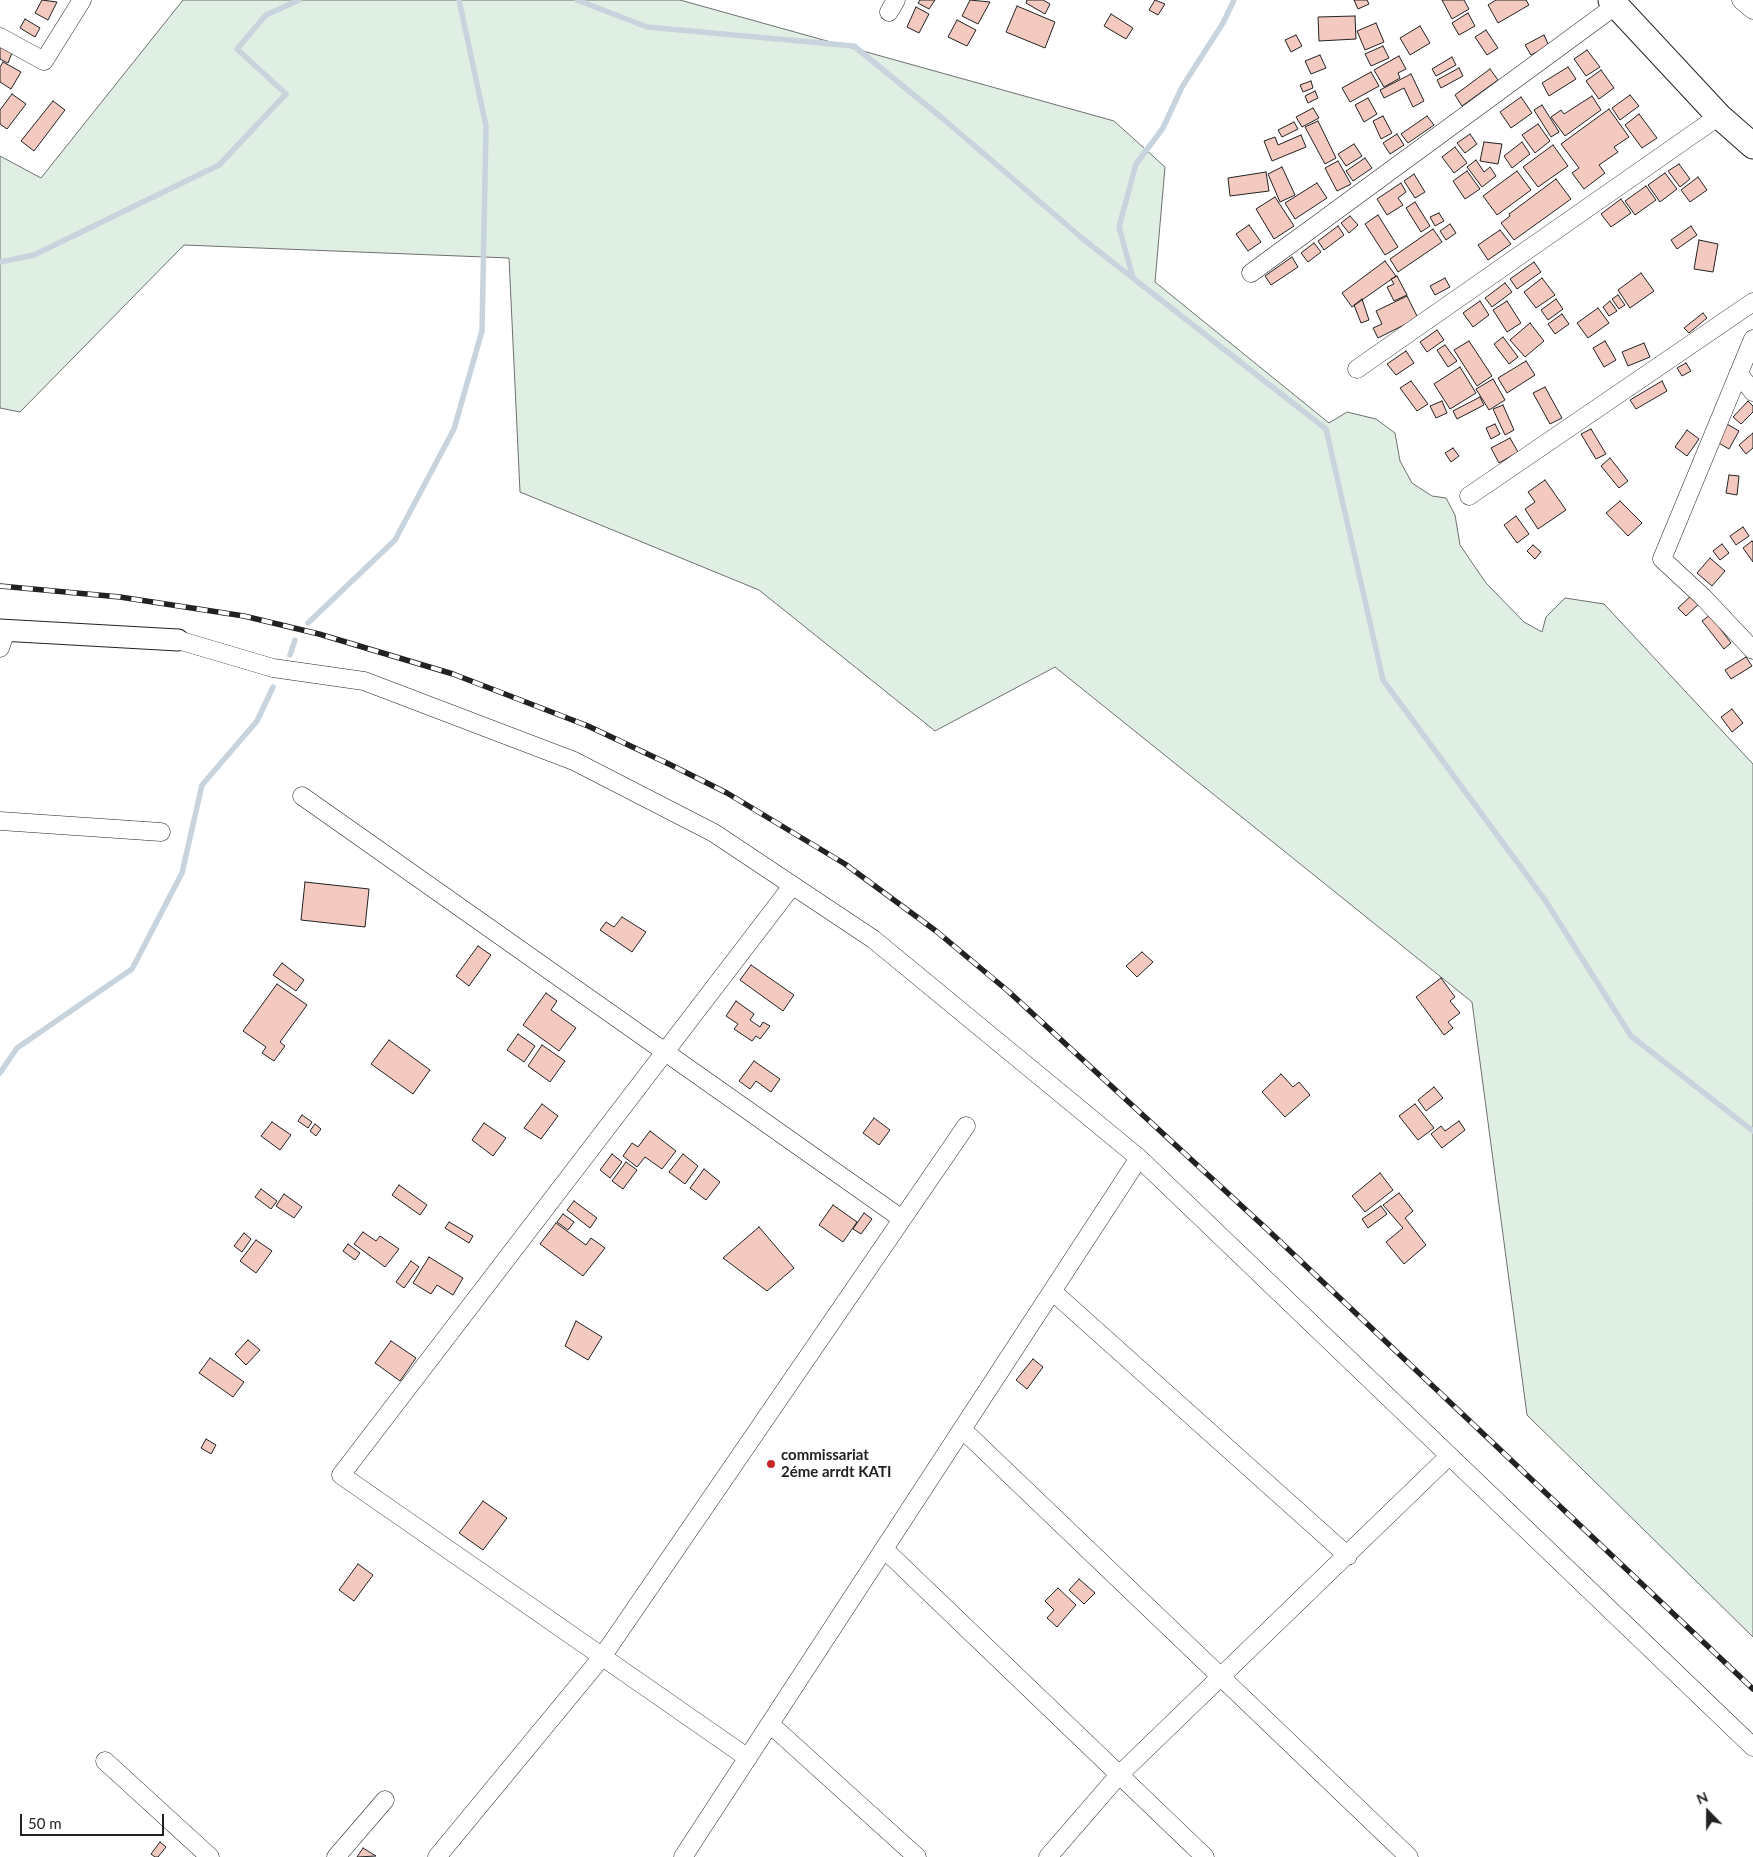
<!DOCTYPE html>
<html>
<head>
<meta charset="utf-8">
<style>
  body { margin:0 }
  #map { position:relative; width:1753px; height:1857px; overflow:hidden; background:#fff; font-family:Lato,sans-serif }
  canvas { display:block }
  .north { position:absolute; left:1683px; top:1787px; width:50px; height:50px; -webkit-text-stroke:4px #fff; paint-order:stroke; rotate:338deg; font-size:14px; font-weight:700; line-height:20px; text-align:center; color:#222 }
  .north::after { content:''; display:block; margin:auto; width:18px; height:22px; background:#222; clip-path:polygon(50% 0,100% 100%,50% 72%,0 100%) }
  .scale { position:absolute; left:20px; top:1814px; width:144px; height:22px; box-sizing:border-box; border:2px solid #222; border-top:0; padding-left:6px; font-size:15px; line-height:18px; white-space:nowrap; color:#222; -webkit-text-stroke:4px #fff; paint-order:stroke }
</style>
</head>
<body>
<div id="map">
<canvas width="1753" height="1857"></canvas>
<div class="north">N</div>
<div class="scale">50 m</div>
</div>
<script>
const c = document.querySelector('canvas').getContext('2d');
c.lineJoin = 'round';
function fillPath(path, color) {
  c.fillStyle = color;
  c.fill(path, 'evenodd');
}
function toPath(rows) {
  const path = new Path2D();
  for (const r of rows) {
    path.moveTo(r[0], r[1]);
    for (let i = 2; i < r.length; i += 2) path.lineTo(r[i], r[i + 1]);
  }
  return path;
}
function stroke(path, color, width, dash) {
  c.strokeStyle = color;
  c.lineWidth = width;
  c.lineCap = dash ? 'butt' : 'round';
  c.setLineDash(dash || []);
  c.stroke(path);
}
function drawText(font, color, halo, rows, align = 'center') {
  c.font = font + ' Lato,sans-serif';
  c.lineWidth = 4;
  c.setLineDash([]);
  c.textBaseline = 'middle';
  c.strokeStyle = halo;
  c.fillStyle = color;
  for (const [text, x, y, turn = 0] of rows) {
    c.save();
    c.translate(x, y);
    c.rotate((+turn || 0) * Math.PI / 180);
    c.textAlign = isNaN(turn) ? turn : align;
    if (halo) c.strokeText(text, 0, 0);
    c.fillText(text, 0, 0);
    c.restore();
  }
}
const green = toPath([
  [183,0,680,0,1114,121,1165,167,1155,282,1329,423,1347,412,1376,419,1395,433,1400,461,1412,483,1432,496,1446,498,1455,515,1460,545,1486,583,1524,622,1542,632,1546,617,1565,598,1604,604,1753,764,1753,1637,1527,1415,1472,1002,1055,667,935,731,759,590,520,492,509,258,184,245,20,412,0,408,0,156,41,178,183,0]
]);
fillPath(green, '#e0efe3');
stroke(green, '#6f6f6f', 1);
stroke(toPath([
  [577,0,647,27,854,46,942,118,1083,239,1326,429,1383,680,1545,900,1631,1036,1753,1131],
  [0,262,34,255,219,165,286,94,237,49,266,15,299,0],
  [1133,278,1119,227,1136,164,1163,128,1182,87,1223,23,1234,0],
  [308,623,395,540,454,429,482,331,486,126,459,0],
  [290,655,295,640],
  [0,1073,17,1048,132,969,182,873,202,785,257,721,273,687]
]), '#c7d3dd', 5.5);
const building = toPath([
  [42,0,57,2,48,20,35,13,42,0],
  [920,0,935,0,929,9,918,3,920,0],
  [970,0,990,2,978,24,962,16,970,0],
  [1027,0,1043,0,1050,4,1045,14,1026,3,1027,0],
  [1155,0,1165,4,1158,15,1149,10,1155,0],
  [1354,0,1367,0,1369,4,1358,9,1354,0],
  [1442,0,1464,0,1469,9,1452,19,1442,0],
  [1496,0,1526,0,1529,5,1498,23,1488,5,1496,0],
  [1017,6,1055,22,1045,48,1006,32,1017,6],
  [916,7,929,14,919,33,907,27,916,7],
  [1468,13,1475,26,1459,35,1452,23,1468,13],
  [1111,14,1133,28,1126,39,1104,26,1111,14],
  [1355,16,1356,39,1319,41,1318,17,1355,16],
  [25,19,40,28,35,37,20,28,25,19],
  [957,20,976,30,967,46,948,37,957,20],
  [1376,23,1384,42,1365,50,1357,31,1376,23],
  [1420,26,1430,43,1410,55,1400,38,1420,26],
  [1486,30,1498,48,1487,55,1475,37,1486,30],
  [1296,35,1302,46,1291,52,1285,40,1296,35],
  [1544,35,1549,46,1531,55,1525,45,1544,35],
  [1383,46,1389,58,1371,66,1365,54,1383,46],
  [0,47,12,53,8,63,0,59,0,47],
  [1587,50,1600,67,1586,76,1574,59,1587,50],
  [1320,55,1326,68,1311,74,1305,61,1320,55],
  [1399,56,1406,69,1398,73,1400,78,1384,87,1374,70,1399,56],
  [1452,57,1456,65,1436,76,1432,69,1452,57],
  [3,62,21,72,11,89,0,82,0,67,3,62],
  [1568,67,1576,79,1549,96,1542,83,1568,67],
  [1459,68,1463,76,1441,88,1437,80,1459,68],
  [1490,69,1498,80,1462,106,1455,95,1490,69],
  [1601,70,1614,88,1599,99,1586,81,1601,70],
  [1371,72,1379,86,1350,102,1342,88,1371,72],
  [1411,74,1424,101,1413,107,1404,88,1384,98,1380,90,1411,74],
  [1311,81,1313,88,1303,92,1300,85,1311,81],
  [1315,91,1318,98,1308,103,1305,96,1315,91],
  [12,94,26,104,7,129,0,124,0,110,12,94],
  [1630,95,1639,106,1620,120,1612,108,1630,95],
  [1592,96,1601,110,1565,136,1551,117,1561,110,1564,114,1592,96],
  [1521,97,1532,113,1511,128,1500,112,1521,97],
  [1368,98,1377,114,1364,122,1355,105,1368,98],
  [53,101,65,110,34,151,21,141,53,101],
  [1542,105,1559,132,1551,137,1534,110,1542,105],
  [1313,108,1319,118,1302,127,1296,117,1313,108],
  [1609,109,1629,137,1614,147,1618,152,1599,165,1605,173,1584,189,1572,173,1579,168,1561,144,1609,109],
  [1639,114,1657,138,1642,148,1625,125,1639,114],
  [1383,116,1392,133,1381,139,1373,121,1383,116],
  [1427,116,1434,125,1408,143,1401,134,1427,116],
  [1318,121,1336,158,1325,164,1305,127,1318,121],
  [1294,122,1298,129,1282,137,1278,130,1294,122],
  [1538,124,1550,141,1535,153,1522,135,1538,124],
  [1397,134,1404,145,1390,154,1383,143,1397,134],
  [1470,134,1477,144,1465,153,1457,143,1470,134],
  [1301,135,1306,147,1272,161,1264,141,1275,137,1278,145,1301,135],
  [1484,142,1502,144,1498,164,1480,161,1484,142],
  [1522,142,1530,154,1512,168,1504,156,1522,142],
  [1354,144,1362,156,1346,166,1338,154,1354,144],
  [1553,145,1568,166,1538,187,1523,167,1553,145],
  [1455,147,1467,163,1454,173,1442,157,1455,147],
  [1365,158,1372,168,1353,181,1346,171,1365,158],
  [1476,160,1484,172,1490,167,1496,176,1482,187,1467,167,1476,160],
  [1338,161,1351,184,1337,191,1325,168,1338,161],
  [1679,164,1690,179,1680,187,1668,171,1679,164],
  [1282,167,1295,195,1280,202,1268,174,1282,167],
  [1467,171,1480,189,1465,199,1453,181,1467,171],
  [1517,171,1531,190,1497,215,1483,196,1517,171],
  [1266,172,1269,191,1230,196,1228,178,1266,172],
  [1665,173,1677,189,1660,202,1648,185,1665,173],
  [1414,174,1425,192,1415,198,1404,181,1414,174],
  [1698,177,1707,190,1690,202,1681,190,1698,177],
  [1556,179,1571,199,1514,240,1501,223,1510,216,1509,214,1556,179],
  [1317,183,1327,198,1295,219,1285,203,1317,183],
  [1401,183,1406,192,1398,198,1403,205,1387,215,1377,199,1401,183],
  [1646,186,1656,200,1635,215,1625,201,1646,186],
  [1275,197,1294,226,1274,239,1256,209,1275,197],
  [1621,199,1631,213,1611,227,1601,214,1621,199],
  [1415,202,1430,226,1421,232,1406,208,1415,202],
  [1439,213,1444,221,1435,226,1430,217,1439,213],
  [1378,215,1398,247,1385,255,1365,224,1378,215],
  [1350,216,1358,225,1349,233,1341,223,1350,216],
  [1450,224,1456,233,1446,240,1440,231,1450,224],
  [1249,225,1261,242,1248,251,1236,234,1249,225],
  [1338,226,1344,235,1324,250,1318,241,1338,226],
  [1691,226,1697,235,1677,249,1671,240,1691,226],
  [1433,229,1442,242,1398,272,1390,259,1433,229],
  [1500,230,1511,244,1488,260,1478,245,1500,230],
  [1699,240,1718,244,1713,272,1694,269,1699,240],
  [1314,243,1321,252,1308,262,1301,253,1314,243],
  [1292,257,1298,267,1271,285,1265,276,1292,257],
  [1385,261,1396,276,1352,307,1342,293,1385,261],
  [1534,262,1541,272,1517,289,1510,279,1534,262],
  [1641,273,1654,291,1630,308,1618,290,1641,273],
  [1397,276,1407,295,1394,301,1387,287,1394,284,1391,279,1397,276],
  [1445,278,1450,287,1435,295,1430,286,1445,278],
  [1542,278,1555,295,1536,308,1524,292,1542,278],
  [1505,283,1512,292,1492,307,1485,298,1505,283],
  [1618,295,1625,305,1619,309,1612,299,1618,295],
  [1407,296,1418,318,1378,338,1373,328,1382,324,1376,311,1407,296],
  [1362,299,1369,320,1361,323,1354,305,1362,299],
  [1556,299,1563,309,1548,320,1541,310,1556,299],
  [1480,301,1489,315,1473,327,1463,313,1480,301],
  [1507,301,1521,323,1507,332,1493,310,1507,301],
  [1610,301,1617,311,1609,316,1603,307,1610,301],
  [1598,308,1609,323,1588,338,1577,323,1598,308],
  [1703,313,1707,318,1689,333,1684,328,1703,313],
  [1562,314,1569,324,1555,334,1548,324,1562,314],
  [1530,323,1544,341,1525,357,1510,340,1530,323],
  [1437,330,1444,340,1427,352,1420,342,1437,330],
  [1503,337,1518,357,1509,364,1494,344,1503,337],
  [1469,341,1492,376,1477,386,1454,350,1469,341],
  [1605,341,1616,360,1604,367,1593,348,1605,341],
  [1644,343,1650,357,1628,366,1622,352,1644,343],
  [1445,345,1457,361,1448,367,1437,350,1445,345],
  [1406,351,1414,363,1396,375,1387,364,1406,351],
  [1526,361,1535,375,1507,393,1498,378,1526,361],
  [1686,363,1691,371,1682,376,1677,368,1686,363],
  [1460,367,1476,393,1450,409,1434,384,1460,367],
  [1493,379,1505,400,1489,410,1476,389,1493,379],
  [1411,381,1428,404,1417,411,1400,388,1411,381],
  [1662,381,1667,391,1636,409,1630,400,1662,381],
  [1545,387,1562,418,1550,424,1533,393,1545,387],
  [1480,397,1484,405,1457,419,1453,411,1480,397],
  [1442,401,1447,413,1436,418,1430,406,1442,401],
  [1748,401,1753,406,1753,412,1741,424,1733,417,1748,401],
  [1503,405,1514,430,1505,435,1493,409,1503,405],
  [1495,424,1500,434,1491,439,1486,428,1495,424],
  [1727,424,1739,431,1729,449,1717,442,1727,424],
  [1591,429,1606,454,1596,459,1581,434,1591,429],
  [1687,430,1699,439,1687,456,1675,447,1687,430],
  [1753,433,1753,448,1746,454,1739,445,1753,433],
  [1510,438,1518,452,1499,463,1491,448,1510,438],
  [1453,448,1459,456,1451,462,1445,453,1453,448],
  [1610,458,1628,481,1619,488,1601,466,1610,458],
  [1729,475,1739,476,1737,495,1726,493,1729,475],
  [1545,480,1566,510,1538,529,1525,509,1535,502,1528,492,1545,480],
  [1620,501,1642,523,1628,536,1606,513,1620,501],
  [1516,516,1529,534,1517,543,1504,525,1516,516],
  [1743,527,1749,536,1736,545,1730,536,1743,527],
  [1752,541,1753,542,1753,562,1743,548,1752,541],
  [1722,544,1729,553,1720,560,1713,551,1722,544],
  [1533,545,1541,552,1535,559,1527,551,1533,545],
  [1710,558,1725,571,1712,586,1697,573,1710,558],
  [1693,594,1701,602,1686,616,1678,608,1693,594],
  [1710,615,1731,643,1724,649,1702,621,1710,615],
  [1746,657,1752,666,1731,679,1725,670,1746,657],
  [1732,709,1743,723,1732,732,1721,717,1732,709],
  [305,882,369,889,365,927,301,920,305,882],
  [622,917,646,932,632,952,600,930,606,922,614,927,622,917],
  [478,946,491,955,469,986,456,976,478,946],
  [1142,952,1153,962,1137,977,1126,966,1142,952],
  [282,963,304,980,296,991,273,975,282,963],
  [751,965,794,995,783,1011,740,980,751,965],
  [1441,978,1455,997,1450,1001,1460,1013,1448,1022,1453,1028,1444,1035,1416,997,1441,978],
  [277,984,307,1005,280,1042,285,1046,274,1061,262,1053,266,1047,243,1031,277,984],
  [546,993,557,1001,551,1010,576,1028,559,1051,523,1025,546,993],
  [736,1001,754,1014,750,1020,760,1027,763,1022,770,1026,760,1039,756,1036,752,1041,734,1029,738,1024,726,1016,736,1001],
  [518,1034,535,1046,524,1062,507,1050,518,1034],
  [389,1040,430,1070,413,1094,371,1064,389,1040],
  [542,1045,565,1061,550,1082,528,1066,542,1045],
  [754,1061,780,1079,771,1092,756,1081,750,1089,739,1081,754,1061],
  [1281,1074,1293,1087,1299,1082,1310,1095,1285,1117,1262,1092,1281,1074],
  [1434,1087,1443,1098,1426,1111,1418,1100,1434,1087],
  [542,1104,558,1116,541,1139,524,1128,542,1104],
  [1415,1104,1434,1128,1418,1140,1399,1116,1415,1104],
  [302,1115,312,1122,308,1128,298,1121,302,1115],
  [874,1118,890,1130,879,1145,863,1133,874,1118],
  [1459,1121,1465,1130,1442,1148,1431,1134,1441,1126,1445,1131,1459,1121],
  [272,1122,291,1135,280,1150,261,1136,272,1122],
  [484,1123,506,1138,493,1156,472,1140,484,1123],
  [315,1124,321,1129,316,1136,310,1131,315,1124],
  [650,1131,676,1151,662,1169,645,1157,637,1167,623,1156,632,1143,638,1147,650,1131],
  [612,1154,622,1162,610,1178,600,1170,612,1154],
  [683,1154,698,1166,685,1184,669,1172,683,1154],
  [626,1162,637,1170,623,1189,612,1181,626,1162],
  [704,1169,720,1182,706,1200,690,1188,704,1169],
  [1380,1173,1393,1190,1365,1212,1352,1196,1380,1173],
  [399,1185,427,1205,420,1215,392,1195,399,1185],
  [261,1189,277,1201,271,1209,255,1197,261,1189],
  [1399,1193,1413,1211,1405,1218,1426,1245,1404,1264,1386,1242,1403,1228,1383,1205,1399,1193],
  [284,1194,302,1207,294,1218,276,1206,284,1194],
  [574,1201,597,1218,590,1228,567,1210,574,1201],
  [833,1205,857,1222,843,1242,819,1225,833,1205],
  [1381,1206,1387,1214,1368,1228,1362,1219,1381,1206],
  [864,1213,872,1219,861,1234,853,1229,864,1213],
  [563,1214,574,1222,568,1230,557,1222,563,1214],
  [449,1222,473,1236,469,1243,445,1228,449,1222],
  [556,1223,586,1245,591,1238,605,1248,583,1276,540,1244,556,1223],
  [759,1227,794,1268,767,1291,723,1258,759,1227],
  [363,1232,376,1241,380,1236,399,1249,385,1267,354,1244,363,1232],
  [244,1233,251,1239,242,1252,234,1246,244,1233],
  [256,1240,272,1251,256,1273,240,1261,256,1240],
  [348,1244,360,1253,355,1260,343,1251,348,1244],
  [429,1257,463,1278,453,1295,437,1285,431,1294,413,1283,429,1257],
  [411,1261,419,1267,404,1288,396,1282,411,1261],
  [576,1321,602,1337,588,1360,565,1346,576,1321],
  [248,1340,260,1350,246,1365,235,1354,248,1340],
  [391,1341,416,1358,400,1381,375,1363,391,1341],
  [210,1358,244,1382,233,1397,199,1373,210,1358],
  [1033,1359,1043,1367,1027,1389,1016,1380,1033,1359],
  [206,1439,216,1445,211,1454,201,1448,206,1439],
  [483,1501,507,1518,483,1550,459,1533,483,1501],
  [358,1564,373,1575,354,1601,339,1590,358,1564],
  [1079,1579,1095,1593,1084,1604,1069,1590,1079,1579],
  [1058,1588,1076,1605,1057,1627,1047,1618,1054,1610,1045,1601,1058,1588],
  [160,1842,166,1847,158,1857,155,1857,151,1854,160,1842],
  [363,1848,376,1856,357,1857,363,1848]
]);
fillPath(building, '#f3c9c0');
stroke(building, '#222', 1);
const minor = toPath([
  [1741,0,1753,10],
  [889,12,896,0],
  [0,37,44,61,82,0],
  [1251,273,1615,6],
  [1753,339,1662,559,1703,597,1753,650],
  [1357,369,1719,116],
  [1739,374,1753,392],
  [1469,496,1753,302],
  [178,640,273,668,364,681,574,761,714,833,873,939,1139,1158,1753,1747],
  [0,648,6,631],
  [302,796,902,1219],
  [0,821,161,832],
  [1052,1291,1348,1556],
  [962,1429,1409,1857],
  [884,1549,1205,1857],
  [770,1724,917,1857],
  [748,1758,341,1475,792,886],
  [105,1761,210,1857],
  [336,1857,385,1800],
  [437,1857,602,1657,966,1126],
  [683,1857,1139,1158],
  [1048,1857,1118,1776,1449,1456]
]);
const tertiary = toPath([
  [0,630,178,640]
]);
const secondary = toPath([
  [1611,0,1719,116,1753,146]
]);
stroke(minor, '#222', 19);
stroke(tertiary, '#222', 23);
stroke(secondary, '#222', 27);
stroke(minor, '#fff', 18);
stroke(tertiary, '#fff', 21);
stroke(secondary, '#fff', 25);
const rail = toPath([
  [0,586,120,597,244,616,319,634,453,674,588,726,671,765,727,793,845,864,936,931,1008,991,1270,1232,1753,1689]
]);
stroke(rail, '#222', 5.5);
stroke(rail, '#fff', 4, [11]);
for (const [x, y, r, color] of [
  [771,1464,5,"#c62828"]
]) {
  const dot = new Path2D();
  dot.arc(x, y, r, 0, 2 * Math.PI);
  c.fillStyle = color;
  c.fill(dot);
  stroke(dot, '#fff', 2);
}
drawText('bold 15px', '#222', '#fff', [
  ["commissariat",781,1455],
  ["2éme arrdt KATI",781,1472]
], 'left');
</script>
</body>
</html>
